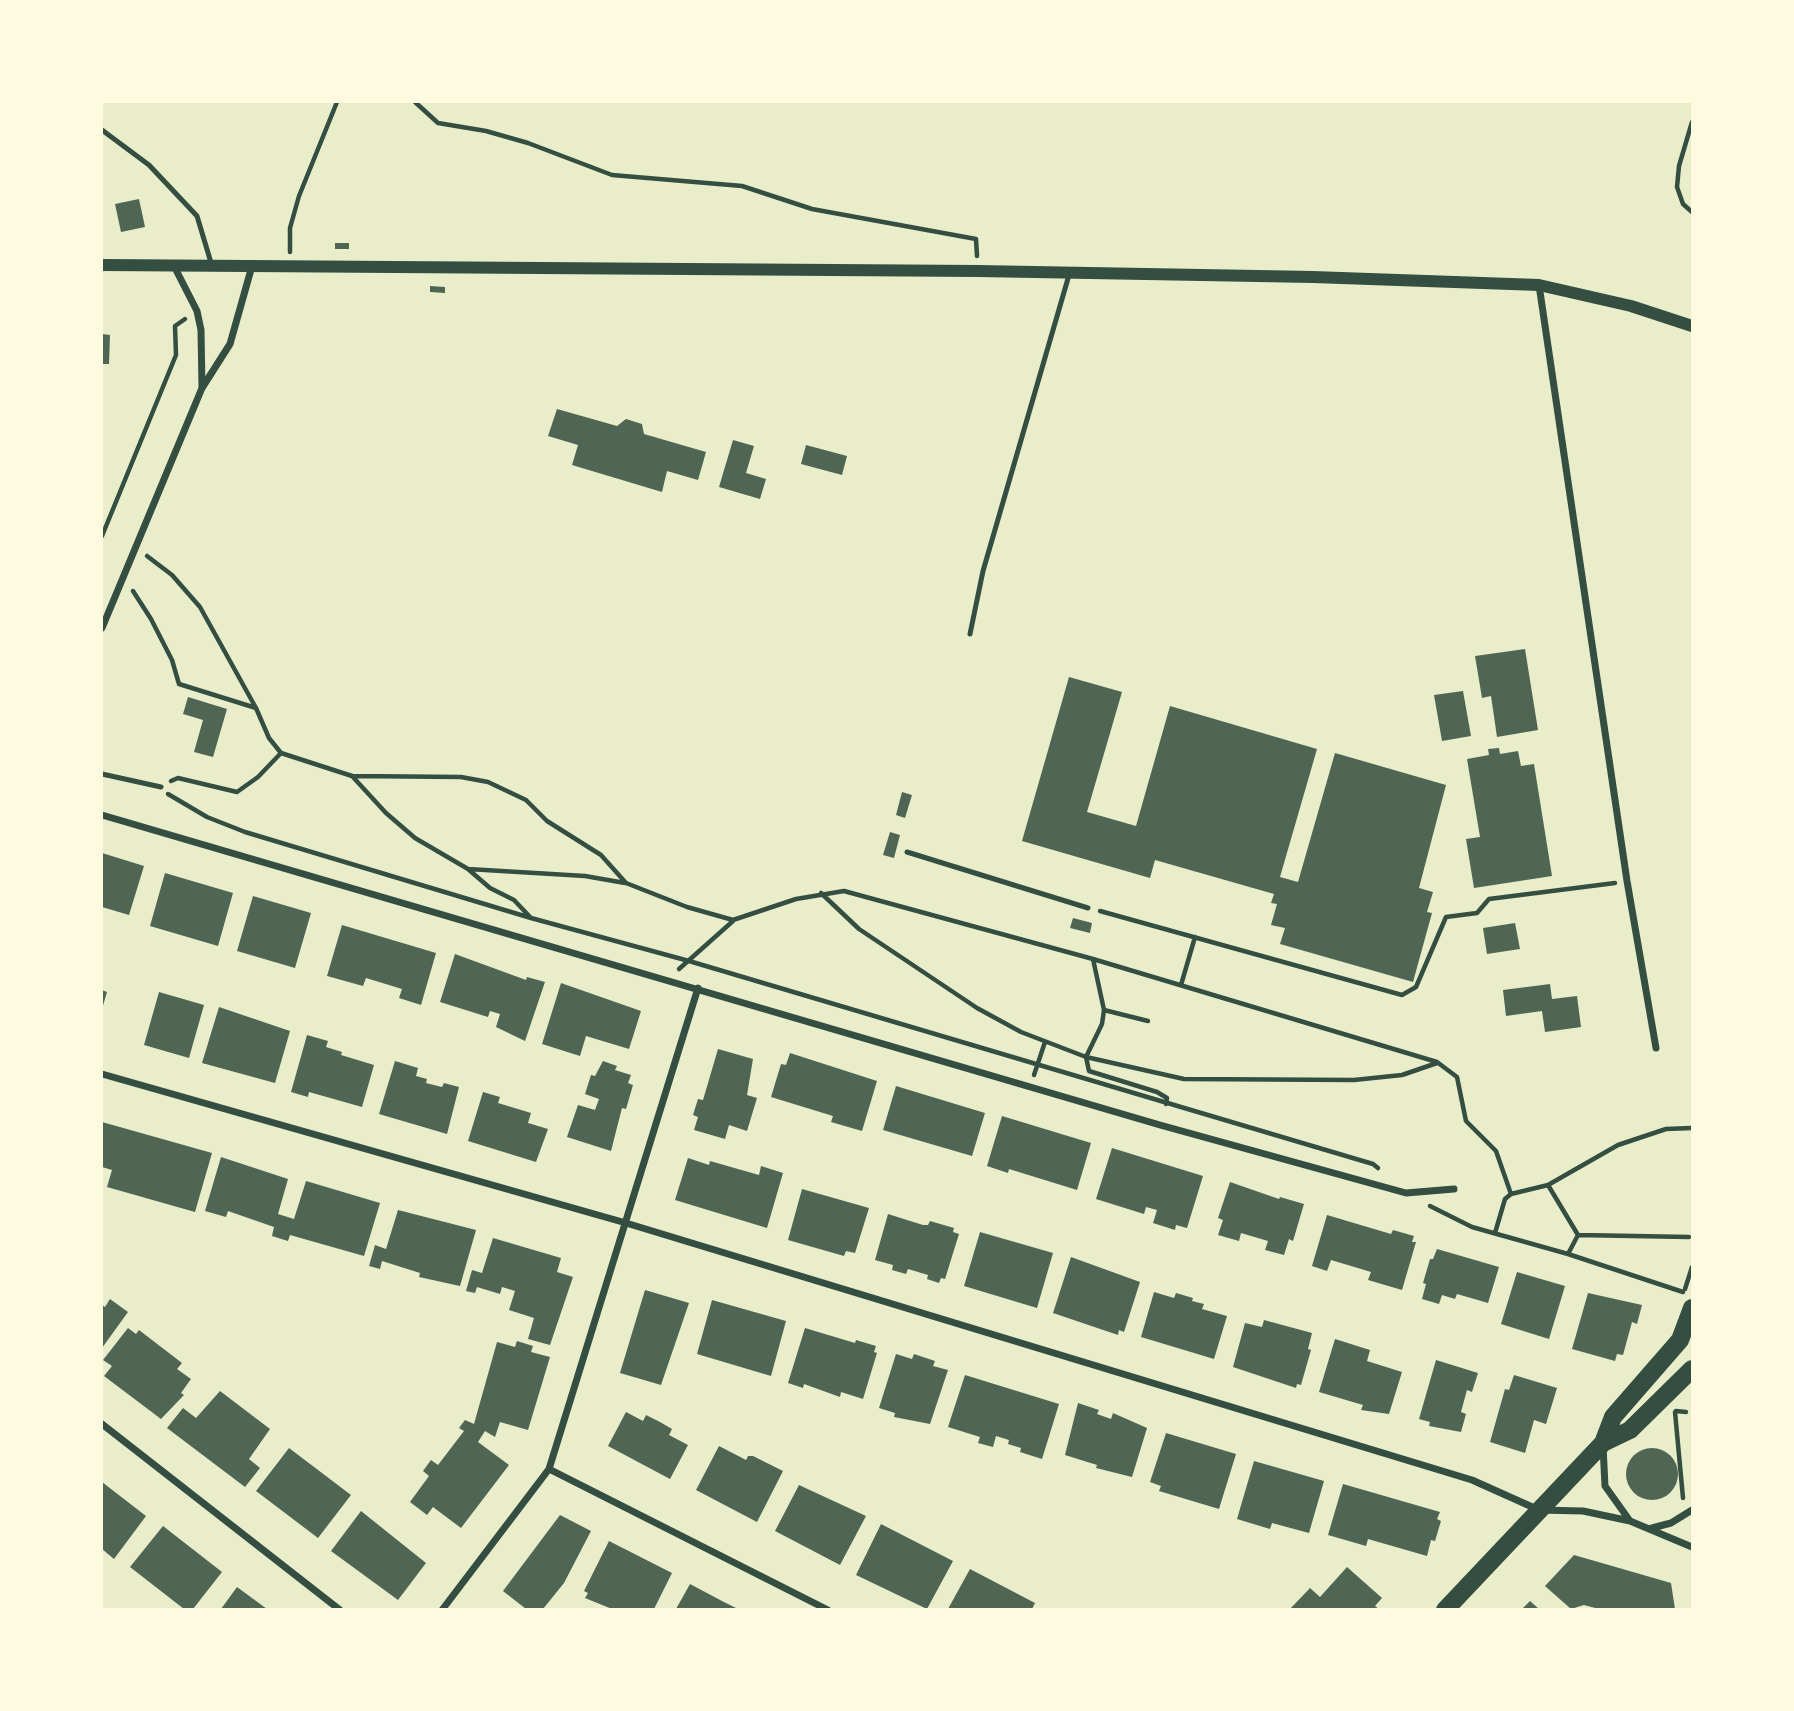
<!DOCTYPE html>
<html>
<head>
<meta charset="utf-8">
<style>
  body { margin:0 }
  #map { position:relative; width:1794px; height:1711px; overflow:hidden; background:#e9edc9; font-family:"Zilla Slab",serif }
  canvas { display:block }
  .frame { position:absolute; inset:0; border:103px solid #fefae0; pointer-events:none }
</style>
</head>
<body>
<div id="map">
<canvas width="1794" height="1711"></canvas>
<div class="frame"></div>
</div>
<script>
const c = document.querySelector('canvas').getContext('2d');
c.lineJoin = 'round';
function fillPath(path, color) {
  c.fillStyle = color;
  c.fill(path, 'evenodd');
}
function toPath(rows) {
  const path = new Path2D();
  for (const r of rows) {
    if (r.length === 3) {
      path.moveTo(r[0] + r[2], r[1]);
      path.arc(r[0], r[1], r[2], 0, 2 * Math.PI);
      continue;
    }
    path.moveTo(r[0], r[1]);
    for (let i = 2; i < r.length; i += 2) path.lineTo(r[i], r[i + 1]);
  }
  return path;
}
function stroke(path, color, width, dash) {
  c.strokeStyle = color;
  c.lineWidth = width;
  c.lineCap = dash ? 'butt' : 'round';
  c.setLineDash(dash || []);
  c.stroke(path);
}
fillPath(toPath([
  [139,199,145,227,121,232,115,204],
  [335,243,349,243,349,249,335,249],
  [430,286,445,287,445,293,430,292],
  [102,334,110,335,109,364,102,364],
  [557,409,617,426,626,419,642,424,644,434,706,452,698,480,667,471,662,492,572,465,578,445,548,436],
  [733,440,754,446,746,473,766,479,760,499,719,487],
  [806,445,847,456,842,475,801,464],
  [1525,649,1538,730,1497,737,1491,696,1482,698,1475,656],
  [1069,677,1122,692,1087,812,1136,826,1170,706,1317,749,1280,877,1298,882,1335,753,1446,785,1419,888,1433,892,1427,912,1432,913,1413,982,1280,944,1285,928,1271,925,1277,904,1271,903,1274,894,1155,860,1150,878,1022,841],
  [1463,691,1471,736,1442,741,1434,695],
  [188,697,227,709,213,757,194,752,203,720,183,714],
  [1499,748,1500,754,1518,751,1521,766,1534,764,1552,876,1474,888,1466,839,1480,837,1467,759,1489,755,1488,749],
  [902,792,912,795,905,818,896,815],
  [890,832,900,835,894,858,883,855],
  [102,853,144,866,129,915,102,907],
  [165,873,233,893,218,946,150,926],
  [253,896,311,913,295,968,237,951],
  [1073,918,1092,923,1090,933,1070,928],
  [1515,923,1520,949,1487,954,1483,928],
  [342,925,436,953,421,1005,399,998,402,989,366,978,363,986,327,976],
  [455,954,526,980,527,977,545,982,525,1041,496,1027,500,1014,490,1011,488,1017,440,1002],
  [561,983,641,1011,629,1049,586,1036,580,1056,542,1044],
  [1550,984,1552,999,1577,996,1581,1027,1545,1032,1542,1011,1506,1016,1503,990],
  [102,990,107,992,102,1009],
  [159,992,204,1005,189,1058,144,1045],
  [219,1007,290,1031,275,1083,202,1063],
  [307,1035,328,1041,326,1047,342,1052,341,1055,374,1065,362,1107,309,1092,308,1097,291,1092],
  [718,1049,753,1059,747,1095,757,1098,747,1131,729,1125,725,1139,694,1130,698,1117,693,1115,698,1099,703,1100],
  [790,1053,877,1081,862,1131,831,1122,833,1116,771,1097,781,1064,786,1065],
  [395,1061,418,1068,416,1076,427,1079,426,1083,442,1087,444,1083,459,1087,447,1134,379,1114],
  [603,1061,617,1066,615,1070,631,1075,628,1083,633,1085,626,1109,622,1108,611,1151,567,1137,578,1105,595,1110,599,1099,585,1094,591,1075,595,1076],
  [896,1086,985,1113,972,1156,883,1130],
  [483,1092,500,1097,498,1103,531,1113,528,1123,548,1129,536,1162,468,1141],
  [1002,1116,1091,1143,1077,1190,1009,1169,1008,1173,987,1166],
  [102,1122,212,1153,195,1212,107,1187,112,1170,102,1167],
  [1112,1148,1203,1176,1187,1228,1176,1225,1175,1230,1153,1223,1157,1210,1146,1207,1144,1214,1096,1199],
  [221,1157,288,1179,278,1214,294,1219,306,1181,380,1203,364,1256,290,1235,288,1241,272,1236,274,1227,228,1211,226,1217,205,1211],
  [688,1158,709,1165,710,1161,759,1175,761,1166,783,1173,767,1228,675,1200],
  [1230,1182,1279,1199,1280,1197,1304,1204,1293,1241,1289,1239,1284,1255,1265,1250,1268,1241,1241,1233,1239,1241,1218,1235,1223,1220,1218,1218],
  [802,1189,869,1208,855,1253,846,1251,844,1256,788,1240],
  [398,1210,476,1230,460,1286,419,1277,420,1273,382,1261,380,1269,369,1266,375,1245,386,1249],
  [888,1214,923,1225,928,1225,930,1221,954,1228,953,1232,959,1234,945,1279,941,1278,939,1283,927,1279,928,1275,908,1269,906,1274,892,1270,893,1265,875,1260],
  [1327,1215,1391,1234,1393,1230,1414,1236,1412,1242,1416,1242,1402,1290,1368,1280,1371,1272,1331,1260,1327,1271,1312,1266],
  [980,1232,1053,1253,1037,1308,964,1286],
  [493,1238,561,1258,557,1272,573,1277,550,1345,528,1339,534,1318,509,1310,515,1291,502,1287,500,1294,477,1287,475,1293,466,1291,472,1270,482,1273],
  [1437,1249,1499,1267,1488,1303,1457,1294,1455,1299,1442,1295,1439,1304,1422,1299,1426,1284,1423,1283,1430,1259,1433,1259],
  [1071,1257,1140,1282,1124,1332,1119,1330,1118,1335,1053,1313],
  [1517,1272,1565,1286,1549,1339,1501,1324],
  [645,1290,689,1303,661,1385,620,1373],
  [1154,1292,1174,1298,1176,1293,1193,1298,1192,1301,1204,1304,1202,1309,1227,1316,1214,1359,1141,1337],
  [1588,1293,1642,1305,1637,1324,1632,1322,1623,1355,1617,1354,1615,1361,1572,1349],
  [110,1299,128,1312,102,1348,102,1305,105,1307],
  [712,1300,786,1321,771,1376,697,1354],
  [1264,1320,1312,1333,1308,1349,1311,1350,1301,1385,1297,1384,1296,1388,1233,1367,1245,1323,1262,1327],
  [128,1328,136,1334,139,1330,182,1363,177,1369,191,1379,181,1393,184,1395,161,1419,104,1376,112,1366,103,1360],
  [805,1328,855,1343,856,1340,876,1346,874,1352,877,1353,863,1399,841,1392,840,1397,804,1384,803,1388,788,1383],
  [1335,1339,1370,1350,1367,1361,1402,1372,1389,1414,1361,1410,1363,1405,1319,1392],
  [517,1341,533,1346,531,1352,550,1357,528,1430,500,1422,495,1437,485,1431,478,1442,509,1465,461,1528,433,1507,427,1515,410,1502,429,1476,423,1471,431,1460,438,1465,464,1431,459,1428,465,1420,474,1424,497,1342,515,1347],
  [896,1354,912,1359,914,1354,935,1361,933,1366,948,1370,930,1424,894,1417,895,1413,879,1408],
  [1436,1360,1478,1373,1472,1392,1467,1390,1461,1412,1466,1414,1461,1432,1429,1426,1430,1422,1419,1419],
  [965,1375,1059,1404,1042,1459,1020,1452,1021,1448,1008,1444,1009,1440,996,1436,993,1447,978,1443,980,1437,948,1427],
  [1514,1375,1557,1388,1546,1424,1534,1420,1525,1453,1490,1442,1505,1389,1509,1390],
  [220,1391,270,1429,249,1459,260,1468,245,1487,167,1428,183,1408,196,1418],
  [1078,1403,1099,1410,1097,1414,1111,1419,1113,1413,1147,1428,1132,1477,1096,1468,1097,1465,1065,1455],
  [626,1412,643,1421,646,1415,660,1422,672,1429,669,1435,688,1445,670,1479,608,1446],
  [1166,1433,1236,1454,1219,1509,1159,1491,1161,1486,1150,1482],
  [719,1446,746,1460,748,1456,753,1456,783,1471,757,1522,696,1490],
  [289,1448,351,1495,318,1538,256,1491],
  [1652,1474,26],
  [1254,1461,1324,1481,1309,1533,1272,1523,1270,1529,1237,1519],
  [102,1482,146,1516,114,1559,102,1549],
  [1343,1484,1440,1512,1437,1519,1441,1521,1435,1541,1431,1540,1427,1556,1368,1539,1366,1546,1328,1535],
  [799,1485,866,1516,840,1565,775,1531],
  [361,1511,426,1563,398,1600,331,1551],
  [560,1515,591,1531,564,1583,543,1609,526,1609,503,1591],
  [881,1524,953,1561,927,1609,856,1575],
  [163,1526,222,1572,193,1609,184,1609,130,1567],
  [609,1541,672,1573,654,1609,612,1609,585,1598,588,1593,584,1591],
  [1574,1555,1671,1583,1675,1609,1599,1609,1584,1605,1571,1609,1545,1586],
  [1347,1567,1382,1598,1375,1606,1379,1609,1290,1609,1310,1588,1320,1597],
  [970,1569,1035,1603,1032,1609,948,1609],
  [690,1584,722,1601,738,1609,676,1609],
  [237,1587,267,1609,221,1609],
  [1530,1601,1539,1609,1522,1609]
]), '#4f6655');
stroke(toPath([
  [415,102,438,123,486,131,528,143,612,175,742,186,812,209,976,239,977,256],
  [1692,122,1679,166,1677,187,1683,204,1692,212],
  [290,252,290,228,299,196,337,102],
  [102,536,176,355,175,326,185,319],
  [147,556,172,575,200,607,256,708,269,738,281,753,352,776,461,777,488,782,526,800,547,821,601,855,626,883,687,907,733,920,796,899,844,891,1093,959,1437,1062,1457,1077,1466,1121,1496,1151,1511,1194],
  [133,591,151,619,172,660,179,684,256,708],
  [352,776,386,813,415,838,468,869,585,876,625,883],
  [171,781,178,778,237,792,258,777,281,753],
  [168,794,207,817,245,832,531,918,689,961,1373,1164,1378,1168],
  [468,869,490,888,514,900,531,918],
  [821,893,859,929,977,1008,1021,1032,1086,1057,1184,1079,1354,1080,1402,1075,1437,1063],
  [1100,911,1402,995,1416,987,1446,917,1477,913,1489,899,1615,883],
  [1093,959,1104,1010,1102,1024,1086,1057,1089,1071,1157,1092,1167,1098,1166,1104],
  [679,969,733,921],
  [1181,985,1195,937],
  [1104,1010,1148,1021],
  [1034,1075,1045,1042],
  [1548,1185,1618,1145,1666,1129,1692,1128],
  [1430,1206,1472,1227,1568,1254,1683,1292],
  [1495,1233,1505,1199,1511,1194,1548,1185,1578,1235],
  [1578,1235,1689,1237],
  [1568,1254,1578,1235],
  [1685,1289,1692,1267],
  [1676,1411,1686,1412],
  [1675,1412,1683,1498]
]), '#344e41', 4.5);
stroke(toPath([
  [102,130,149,165,197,216,212,266],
  [970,634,983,571,1069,275],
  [102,774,161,787],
  [907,852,1088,908]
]), '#344e41', 5);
stroke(toPath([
  [174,266,197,311,201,330,202,388],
  [1539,285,1627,881,1656,1048],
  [102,628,202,388,230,344,252,266],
  [102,815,1160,1125,1406,1193,1454,1189],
  [102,1074,626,1223,1472,1480,1539,1510,1583,1511,1630,1521,1692,1547],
  [102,1424,340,1610],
  [1603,1446,1605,1486,1630,1521],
  [549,1469,828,1610],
  [1652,1528,1671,1523,1692,1510],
  [442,1610,549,1469,698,988]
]), '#344e41', 7);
stroke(toPath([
  [102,265,978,271,1313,277,1539,285,1631,306,1692,326]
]), '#344e41', 12);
stroke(toPath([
  [1603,1443,1630,1430,1692,1369],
  [1445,1610,1603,1443,1613,1417,1680,1340,1692,1308]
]), '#344e41', 18);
</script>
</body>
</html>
